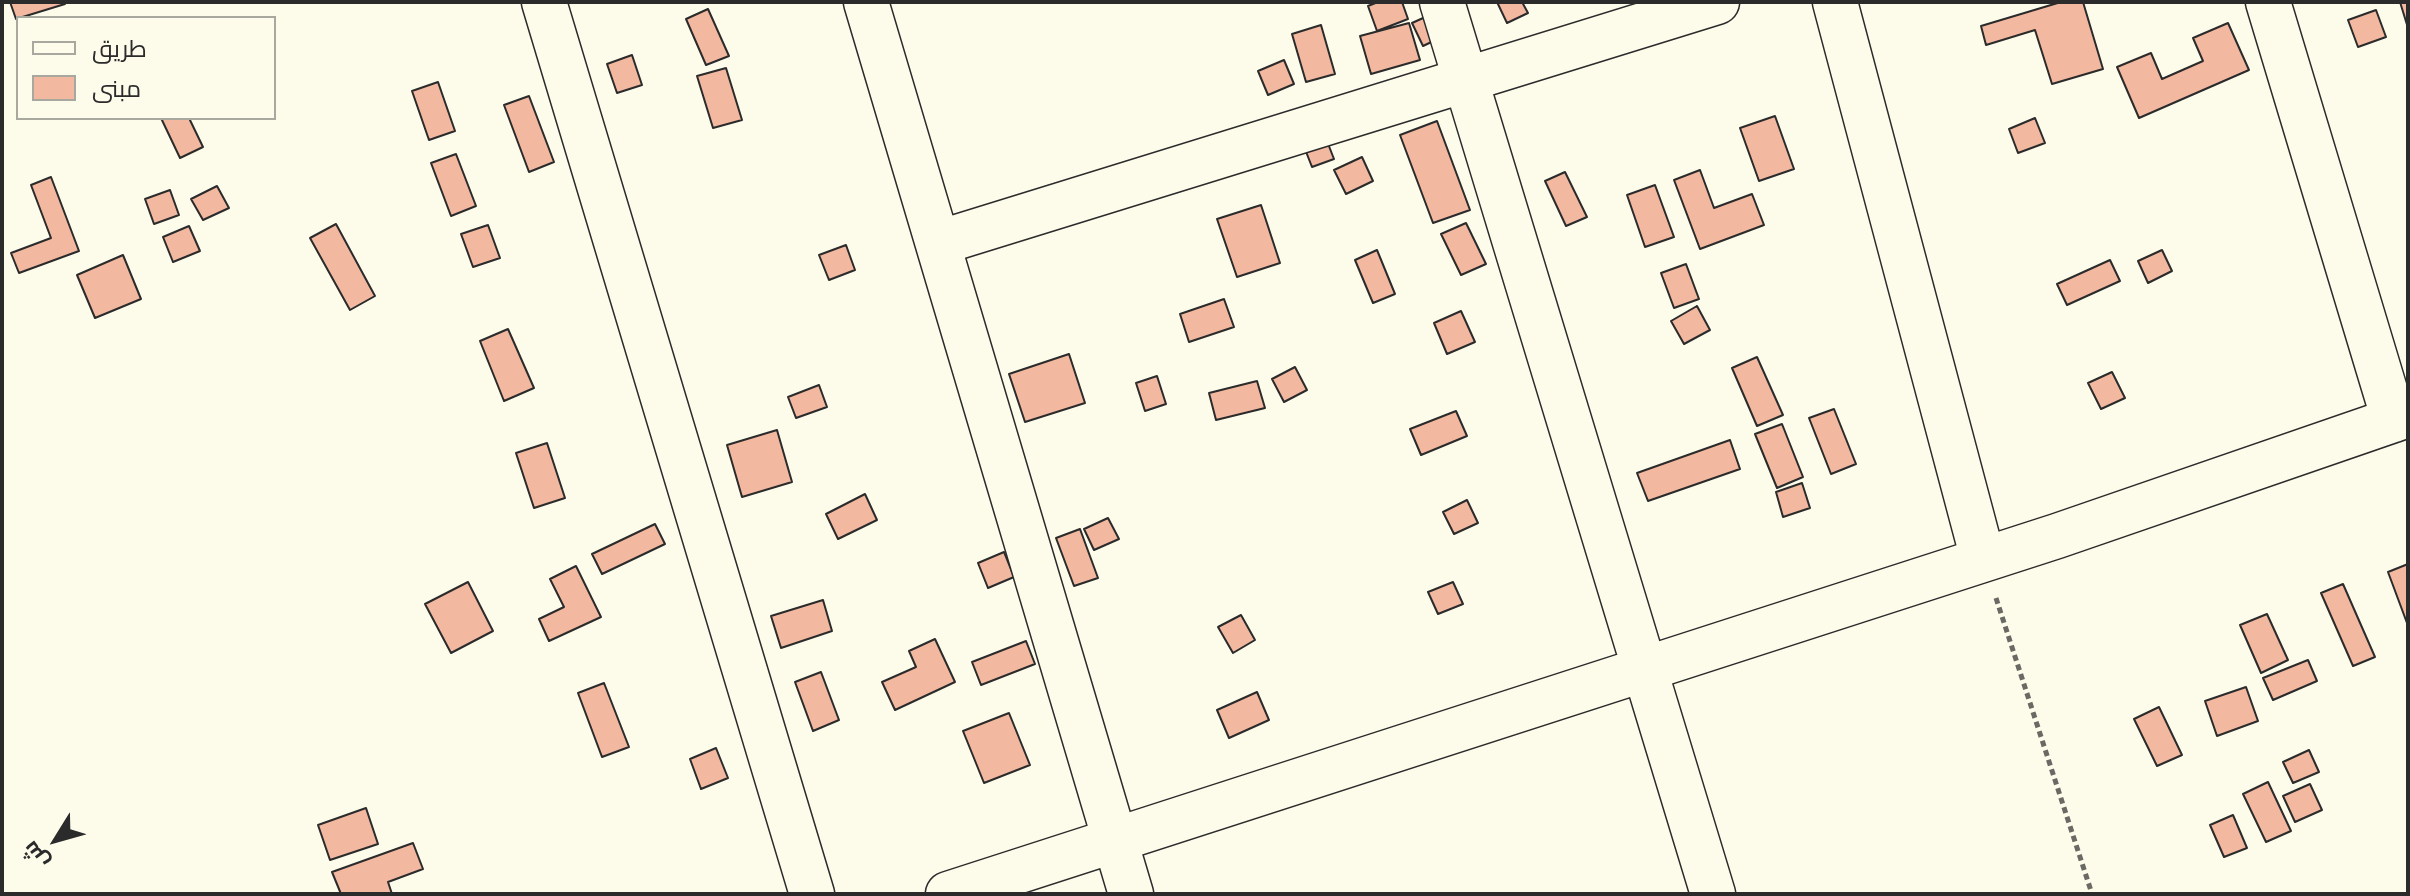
<!DOCTYPE html>
<html>
<head>
<meta charset="utf-8">
<style>
  body { margin:0 }
  #map { position:relative; width:2410px; height:896px; overflow:hidden; background:#fdfbea; font-family:"Sofia Sans Condensed",Cairo,sans-serif }
  canvas { display:block }
  .frame { position:absolute; inset:0; border:4px solid #2b2b2b; pointer-events:none }
  .legend { position:absolute; left:16px; top:16px; width:260px; height:104px; box-sizing:border-box; background:#fdfbea; border:2px solid #a9a89e; margin:0; padding:10px 14px; list-style:none; font-size:24px; color:#2b2b2b }
  .legend li { display:flex; align-items:center; gap:16px; height:40px }
  .legend b { width:40px; border:2px solid #a9a89e }
  .north { position:absolute; left:16px; top:800px; width:80px; height:80px; -webkit-text-stroke:6px #fdfbea; paint-order:stroke; rotate:233deg; font-size:22px; font-weight:700; line-height:32px; text-align:center; color:#2b2b2b }
  .north::after { content:''; display:block; margin:auto; width:28px; height:36px; background:#2b2b2b; clip-path:polygon(50% 0,100% 100%,50% 72%,0 100%) }
</style>
</head>
<body>
<div id="map">
<canvas width="2410" height="896"></canvas>
<div class="frame"></div>
<ul class="legend">
<li><b style="height:10px;background:#fdfbea"></b>طريق</li>
<li><b style="height:22px;background:#f2b8a0"></b>مبنى</li>
</ul>
<div class="north">ش</div>
</div>
<script>
const c = document.querySelector('canvas').getContext('2d');
c.lineJoin = 'round';
function fillPath(path, color) {
  c.fillStyle = color;
  c.fill(path, 'evenodd');
}
function toPath(rows) {
  const path = new Path2D();
  for (const r of rows) {
    path.moveTo(r[0], r[1]);
    for (let i = 2; i < r.length; i += 2) path.lineTo(r[i], r[i + 1]);
  }
  return path;
}
function stroke(path, color, width, dash) {
  c.strokeStyle = color;
  c.lineWidth = width;
  c.lineCap = dash ? 'butt' : 'round';
  c.setLineDash(dash || []);
  c.stroke(path);
}
const building = toPath([
  [10,2,65,2,65,4,16,19,10,2],
  [1378,2,1402,2,1408,19,1377,31,1368,6,1378,2],
  [1497,2,1522,2,1528,13,1507,23,1497,2],
  [2061,2,2083,2,2103,69,2052,84,2035,30,1986,45,1981,26,2061,2],
  [2400,2,2408,2,2408,28,2400,2],
  [708,9,729,56,706,65,686,19,708,9],
  [2376,10,2386,37,2358,47,2348,20,2376,10],
  [1432,14,1442,37,1423,46,1412,23,1432,14],
  [1409,23,1420,60,1371,74,1360,36,1409,23],
  [2228,23,2249,70,2139,118,2117,67,2151,53,2162,79,2203,61,2193,38,2228,23],
  [1321,25,1335,74,1306,82,1292,34,1321,25],
  [632,55,642,85,617,93,607,64,632,55],
  [1284,60,1294,84,1268,95,1258,71,1284,60],
  [726,68,742,120,713,128,697,76,726,68],
  [438,82,455,131,429,140,412,91,438,82],
  [529,96,554,162,529,172,504,105,529,96],
  [1775,116,1794,169,1759,181,1740,128,1775,116],
  [161,118,189,118,203,147,180,158,161,118],
  [2035,118,2045,143,2018,153,2009,129,2035,118],
  [1437,121,1470,210,1433,223,1400,135,1437,121],
  [1325,136,1334,159,1312,167,1303,144,1325,136],
  [456,154,476,206,451,216,431,163,456,154],
  [1362,157,1373,181,1346,194,1334,170,1362,157],
  [1700,170,1714,208,1752,194,1764,225,1700,249,1674,180,1700,170],
  [1565,172,1587,217,1566,226,1545,181,1565,172],
  [51,177,79,251,19,273,11,253,51,238,31,185,51,177],
  [1655,185,1674,237,1645,247,1627,195,1655,185],
  [217,186,229,208,203,220,191,199,217,186],
  [170,190,179,215,154,224,145,199,170,190],
  [1261,205,1280,263,1237,277,1217,219,1261,205],
  [1466,223,1486,264,1461,275,1441,234,1466,223],
  [336,224,375,296,350,310,310,238,336,224],
  [488,225,500,258,473,267,461,234,488,225],
  [189,226,200,251,173,262,163,237,189,226],
  [846,245,855,270,829,280,819,255,846,245],
  [1377,250,1395,294,1373,303,1355,260,1377,250],
  [2162,250,2172,271,2148,283,2138,261,2162,250],
  [123,255,141,299,95,318,77,275,123,255],
  [2110,260,2120,281,2067,305,2057,284,2110,260],
  [1686,264,1699,299,1674,308,1661,273,1686,264],
  [1224,299,1234,327,1189,342,1180,314,1224,299],
  [1697,306,1710,330,1684,344,1671,321,1697,306],
  [1461,311,1475,342,1447,354,1434,323,1461,311],
  [508,329,534,388,504,401,480,341,508,329],
  [1069,354,1085,403,1025,422,1009,374,1069,354],
  [1757,357,1783,415,1757,426,1732,368,1757,357],
  [1295,367,1307,390,1284,402,1272,379,1295,367],
  [2112,372,2125,398,2101,409,2088,383,2112,372],
  [1157,376,1166,404,1145,411,1136,383,1157,376],
  [1257,381,1265,408,1216,420,1209,393,1257,381],
  [819,385,827,407,796,418,788,397,819,385],
  [1834,409,1856,464,1831,474,1809,418,1834,409],
  [1456,411,1467,436,1421,455,1410,429,1456,411],
  [1782,424,1803,477,1777,488,1755,434,1782,424],
  [777,430,792,482,742,497,727,445,777,430],
  [1730,440,1740,469,1648,501,1637,473,1730,440],
  [547,443,565,498,534,508,516,453,547,443],
  [1802,483,1810,508,1783,517,1776,492,1802,483],
  [865,494,877,520,838,539,826,514,865,494],
  [1467,500,1478,523,1454,534,1443,512,1467,500],
  [1108,518,1119,539,1094,550,1084,529,1108,518],
  [655,524,665,544,602,574,592,554,655,524],
  [1080,529,1098,578,1074,586,1056,538,1080,529],
  [1004,552,1014,577,988,588,978,563,1004,552],
  [2408,564,2408,623,2407,623,2388,572,2408,564],
  [576,566,601,617,549,641,539,619,564,607,550,579,576,566],
  [468,582,493,631,451,653,425,604,468,582],
  [1453,582,1463,604,1438,614,1428,592,1453,582],
  [2343,584,2375,657,2353,666,2321,593,2343,584],
  [823,600,832,631,781,648,771,616,823,600],
  [2267,614,2288,660,2261,673,2240,625,2267,614],
  [1241,615,1255,640,1233,653,1218,627,1241,615],
  [935,639,955,682,895,710,882,682,916,667,909,651,935,639],
  [1026,641,1035,664,981,685,972,662,1026,641],
  [2308,660,2317,681,2273,700,2263,678,2308,660],
  [821,672,839,720,813,731,795,682,821,672],
  [604,683,629,747,602,757,578,693,604,683],
  [2246,687,2258,721,2217,736,2205,701,2246,687],
  [1257,692,1269,720,1229,738,1217,710,1257,692],
  [2159,707,2182,755,2157,766,2134,719,2159,707],
  [1009,713,1030,765,984,783,963,731,1009,713],
  [716,748,728,778,701,789,690,759,716,748],
  [2309,750,2319,772,2293,783,2283,762,2309,750],
  [2268,782,2291,831,2266,842,2243,794,2268,782],
  [2310,784,2322,810,2295,822,2283,796,2310,784],
  [366,808,378,844,330,860,318,825,366,808],
  [2233,815,2247,848,2224,857,2210,825,2233,815],
  [413,843,423,869,388,882,392,894,341,894,332,872,413,843]
]);
fillPath(building, '#f2b8a0');
stroke(building, '#2b2b2b', 2);
const minor = toPath([
  [544,2,812,894],
  [866,2,1131,894],
  [1442,2,1713,894],
  [1835,2,1983,559],
  [2268,2,2394,420],
  [938,243,1717,2],
  [948,894,2057,536,2408,415]
]);
stroke(minor, '#2b2b2b', 47);
stroke(toPath([
  [1996,598,2092,894]
]), '#6a6964', 5, [6, 4]);
stroke(minor, '#fdfbea', 44);
</script>
</body>
</html>
